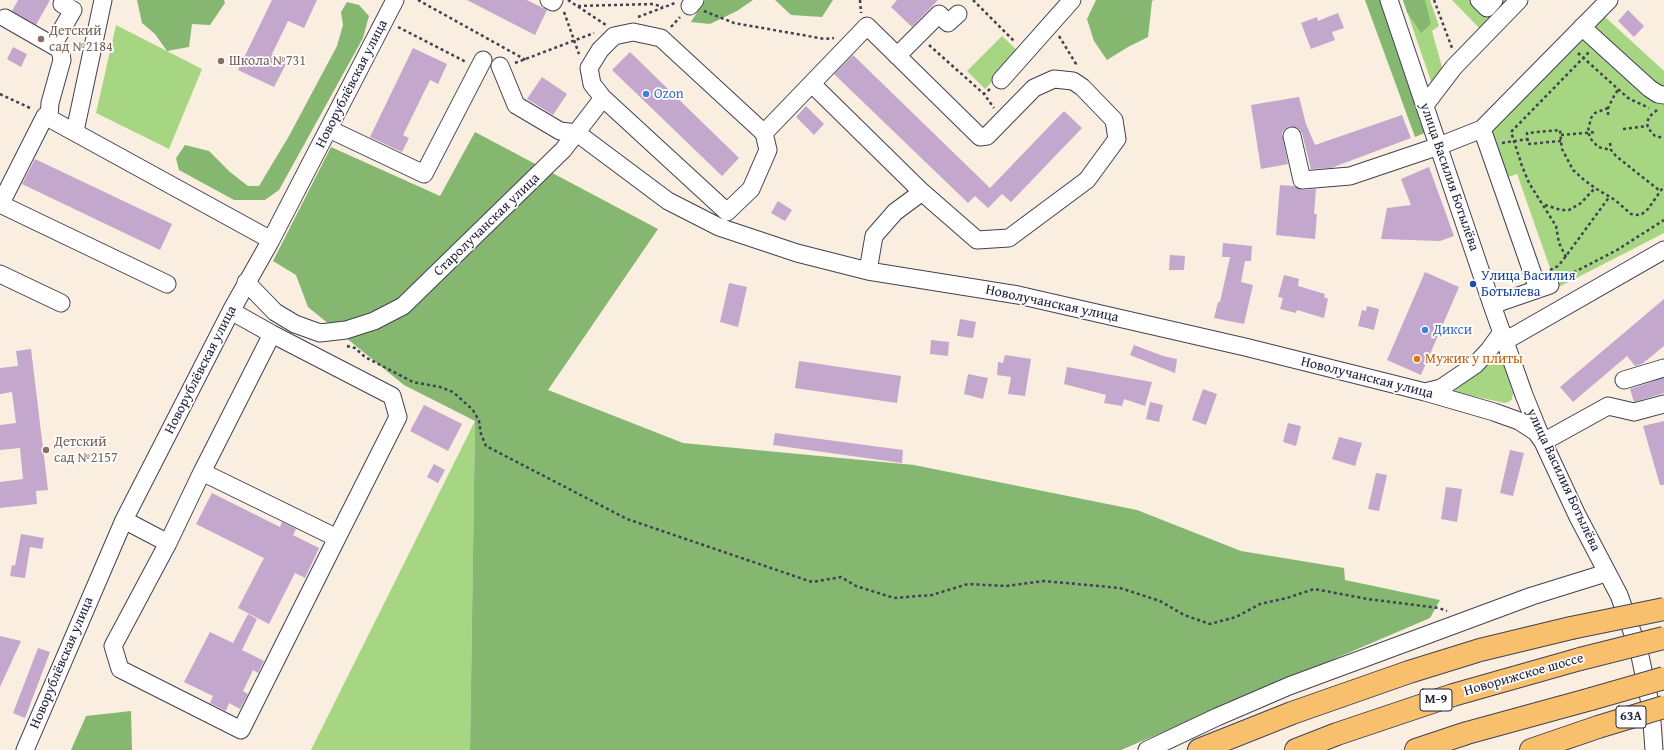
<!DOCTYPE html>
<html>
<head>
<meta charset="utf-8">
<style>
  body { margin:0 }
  canvas { display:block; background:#f9eedf }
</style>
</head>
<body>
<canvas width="1664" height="750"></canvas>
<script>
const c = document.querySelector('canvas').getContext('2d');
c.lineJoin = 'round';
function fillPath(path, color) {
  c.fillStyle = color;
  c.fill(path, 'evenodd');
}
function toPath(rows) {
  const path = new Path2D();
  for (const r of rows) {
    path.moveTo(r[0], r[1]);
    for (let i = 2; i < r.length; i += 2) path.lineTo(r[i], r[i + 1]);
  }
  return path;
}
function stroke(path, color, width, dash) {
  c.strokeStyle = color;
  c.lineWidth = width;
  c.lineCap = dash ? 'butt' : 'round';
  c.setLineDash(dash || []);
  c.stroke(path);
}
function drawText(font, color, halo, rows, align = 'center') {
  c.font = font + ' "Gentium Book Plus",serif';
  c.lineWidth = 3.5;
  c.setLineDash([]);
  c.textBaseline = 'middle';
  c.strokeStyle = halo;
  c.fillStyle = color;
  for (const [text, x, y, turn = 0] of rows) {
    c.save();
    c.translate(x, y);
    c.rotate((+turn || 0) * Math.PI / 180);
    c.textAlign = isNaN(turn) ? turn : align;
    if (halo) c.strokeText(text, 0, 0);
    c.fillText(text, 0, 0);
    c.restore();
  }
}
fillPath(toPath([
  [1403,0,1430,0,1439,26,1432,31,1444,74,1439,81,1431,81],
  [1452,0,1470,0,1487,18,1504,0,1514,0,1483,32],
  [1603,15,1664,71,1664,233,1557,288,1517,174,1508,177,1492,130],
  [116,25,202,69,169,149,96,113],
  [1002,36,1020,53,985,89,967,71],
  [1494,357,1500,358,1503,362,1513,393,1512,399,1509,402,1504,403,1456,392,1455,390],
  [475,421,470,750,311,750]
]), '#a7d683');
fillPath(toPath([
  [137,0,224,0,225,3,210,25,192,24,189,47,167,51,155,34,142,23],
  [705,0,753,0,737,11,710,24,691,22],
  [775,0,833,0,822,17,791,15],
  [1096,0,1154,0,1152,1,1148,37,1128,47,1107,60,1094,41,1087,19],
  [1365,0,1381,0,1427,132,1415,137],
  [1403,0,1425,0,1431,24,1421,33,1407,12],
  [347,2,359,5,369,16,363,38,279,190,265,200,234,200,179,170,176,158,185,145,209,151,230,172,248,186,259,186,289,136,337,46,343,25,341,12],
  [475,132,658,229,548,390,683,443,914,465,1137,510,1241,551,1344,568,1345,580,1440,600,1430,618,1121,750,470,750,475,421,404,385,308,307,296,275,273,261,331,147,440,196],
  [131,711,132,750,71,750,86,716]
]), '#85b771');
fillPath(toPath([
  [18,0,50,0,36,25,12,11],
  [272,0,317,0,304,28,288,21,272,54,287,62,274,87,238,70],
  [467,0,527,0,547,10,535,35],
  [897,0,938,0,912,27,891,7],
  [1628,10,1644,26,1634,37,1618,21],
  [1338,13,1344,28,1332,32,1335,40,1311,49,1301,23,1317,17,1318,21],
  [13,47,27,54,21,67,7,59],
  [413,48,447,64,438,84,430,80,403,135,409,138,402,152,370,137],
  [630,52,739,158,722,176,612,70],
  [853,55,990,188,1064,111,1082,128,1011,202,1002,194,988,208,975,196,968,203,834,74],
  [542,77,567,94,553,115,527,99],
  [1299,97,1306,124,1315,145,1402,115,1411,138,1331,168,1311,169,1302,133,1299,129,1290,126,1285,129,1282,133,1288,164,1261,169,1251,105],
  [806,106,824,124,814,135,796,117],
  [35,159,172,224,160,250,22,184],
  [1429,167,1454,236,1440,241,1381,239,1387,208,1411,205,1401,179],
  [1280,185,1294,186,1302,190,1316,189,1314,214,1317,214,1315,239,1276,235],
  [778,201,792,210,785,221,771,213],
  [1223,243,1252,246,1251,261,1245,261,1241,282,1253,285,1244,324,1214,318,1218,302,1220,302,1230,257,1222,257],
  [1170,255,1185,256,1184,270,1169,270],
  [1425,272,1459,287,1421,375,1387,360],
  [1284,275,1299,279,1298,286,1325,294,1324,297,1328,299,1324,318,1297,310,1296,313,1280,309,1283,298,1278,297],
  [729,283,747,287,738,327,720,322],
  [1664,299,1664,346,1642,364,1635,366,1627,356,1573,402,1560,387],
  [1367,306,1379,309,1374,330,1358,326,1362,310,1366,311],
  [960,319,976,322,973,338,957,336],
  [931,340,949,342,948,356,930,354],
  [1134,345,1163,356,1177,359,1175,373,1130,355],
  [31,349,48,490,36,491,37,504,0,508,0,482,23,479,20,448,0,450,0,425,16,423,12,392,0,394,0,368,18,366,16,351],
  [1005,355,1031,359,1025,396,1008,394,1011,377,997,375,998,362,1003,363],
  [799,361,901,376,897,403,795,388],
  [1067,367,1152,382,1145,406,1124,399,1122,406,1104,403,1106,395,1064,384],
  [968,374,988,378,983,399,964,394],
  [1664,378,1664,393,1634,402,1630,389],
  [1203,389,1217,394,1206,425,1192,420],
  [1150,402,1163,405,1159,422,1146,419],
  [424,405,462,424,448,451,410,431],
  [1664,421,1664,485,1660,485,1643,426],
  [1288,423,1301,426,1296,446,1283,442],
  [775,433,903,450,902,463,773,445],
  [1339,437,1362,443,1355,466,1332,459],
  [1510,450,1524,453,1513,496,1500,493],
  [434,464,445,470,438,483,427,477],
  [1376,473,1387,475,1379,511,1368,509],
  [1446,487,1462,489,1457,522,1441,519],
  [212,493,280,527,282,522,296,529,293,535,319,548,305,578,295,573,269,624,238,608,264,558,196,524],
  [21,534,44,538,42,549,30,547,25,578,10,576,12,565,15,566],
  [248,614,257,619,242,650,264,661,258,673,253,670,243,691,248,694,240,709,229,703,226,711,210,703,213,696,184,682,210,632,233,643],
  [0,636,21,641,0,687],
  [38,648,50,652,25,718,13,713]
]), '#c4a7cd');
const minor = toPath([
  [549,0,553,2,554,0],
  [1389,0,1492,305,1524,395,1543,442,1577,515,1619,595,1639,651,1651,708,1654,750],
  [1479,0,1487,8,1494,0],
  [690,6,695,0],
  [5,18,59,49,61,54,62,60,50,103,49,117],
  [1582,27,1649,88,1658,94,1664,95],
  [53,45,73,10,62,4,65,0],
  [897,56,939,14,948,23,958,14],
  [500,66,516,105,560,131,577,133,668,201,719,227,797,253,868,271,1018,295,1245,347,1425,392,1494,412,1519,421,1536,432,1543,442,1608,406,1634,412,1664,404],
  [1001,80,1072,0],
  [603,98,727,212,751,189,768,150,764,133],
  [1425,105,1454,67,1519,0],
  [329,129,424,174,483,60],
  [1482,129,1538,289],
  [75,131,103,0],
  [1292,136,1302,180,1350,176,1439,146,1482,129,1609,0],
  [0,204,167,284],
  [0,205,45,116,271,240],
  [868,271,874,236,895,212,922,192],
  [0,274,61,303],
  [246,282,275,312,295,324,320,333,346,330,374,321,403,306,563,150,603,98,592,84,589,68,600,50,614,36,633,32,661,38,764,133,867,26,980,137,987,136,1034,88,1054,79,1073,81,1082,87,1114,120,1117,139,1087,180,1009,238,977,240,922,192,812,84],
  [1492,305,1550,285],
  [272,334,202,472,168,543,113,646,120,669,241,730,337,538],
  [1505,341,1664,250],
  [1624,380,1664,368],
  [1425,392,1441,388,1475,365,1489,350,1502,332],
  [202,472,337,538,398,417,392,396,272,334,231,311],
  [124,520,168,543],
  [25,750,124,520,231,311,271,240,395,0],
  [1147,750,1217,717,1289,686,1532,596,1606,573]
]);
const highway = toPath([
  [1199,750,1292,713,1409,672,1480,650,1571,628],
  [1296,750,1337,734,1453,695,1580,659],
  [1416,750,1467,733,1591,699],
  [1531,750,1598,727]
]);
stroke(minor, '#424154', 19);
stroke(highway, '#424154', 24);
stroke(toPath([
  [418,0,526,60],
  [568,0,606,25],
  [860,0,861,13],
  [973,0,1015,42],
  [1434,0,1452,48],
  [578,6,653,4,663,7],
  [704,11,734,23,825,39,834,38],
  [564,12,579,54],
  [638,17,675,3],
  [398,27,466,62],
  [671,27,680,17],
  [1059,36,1076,64,1075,66],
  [929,45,984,94],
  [1578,53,1628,98,1649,108],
  [515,63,594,33],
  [990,89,984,94,994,108],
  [0,94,32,109],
  [1608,108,1595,113,1591,118,1588,131,1590,138,1598,147,1611,150],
  [1657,110,1649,117,1647,123,1648,128,1655,136,1664,138],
  [1608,115,1608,108,1614,96,1618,90],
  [1623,129,1648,126],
  [1561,135,1596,132],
  [1561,141,1528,144,1527,133,1560,130,1561,141,1562,149,1573,170,1583,179,1595,188,1615,200,1631,214,1637,215,1642,214,1648,209,1664,186],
  [1502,143,1528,139],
  [1610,143,1611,150,1616,156,1660,191],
  [1545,205,1561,210,1569,210,1581,203,1595,188],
  [1566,257,1559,243,1556,226,1529,183,1522,166,1511,132,1589,52],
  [1550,270,1558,266,1563,260,1610,196],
  [1563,278,1617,250,1664,220],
  [347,346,355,348,365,357,413,382,440,387,453,392,473,410,479,421,481,434,486,446,627,519,812,582,841,577,856,586,894,598,932,595,968,584,1006,586,1044,581,1120,588,1160,601,1184,615,1210,624,1236,617,1260,604,1287,598,1314,589,1368,599,1439,608,1447,611]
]), '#424154', 2.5, [3, 3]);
stroke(minor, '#fff', 17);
stroke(highway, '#f8bf6c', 22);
const highwayBridge = toPath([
  [1571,628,1664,609],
  [1580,659,1664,638],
  [1591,699,1664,678],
  [1598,727,1664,707]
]);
stroke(highwayBridge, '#424154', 24, []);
stroke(highwayBridge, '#f8bf6c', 22);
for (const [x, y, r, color] of [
  [41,39,4,"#8d6e63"],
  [221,61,4,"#8d6e63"],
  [646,94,4,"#3f7fe0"],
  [1473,284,4,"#1a4fb4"],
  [1425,330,4,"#3f7fe0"],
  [1417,359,4,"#e8710a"],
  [46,450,4,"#8d6e63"]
]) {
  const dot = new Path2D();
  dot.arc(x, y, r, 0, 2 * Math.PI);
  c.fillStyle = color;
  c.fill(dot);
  stroke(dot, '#fff', 1.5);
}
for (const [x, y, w] of [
  [1436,700,32],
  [1631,717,30]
]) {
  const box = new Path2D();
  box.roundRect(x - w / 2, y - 11, w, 22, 3);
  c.fillStyle = '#fff';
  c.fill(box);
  stroke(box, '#22223b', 1);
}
drawText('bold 13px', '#22223b', null, [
  ["М-9",1436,700],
  ["63A",1631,717]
]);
drawText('14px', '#785e54', '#fff', [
  ["Детский",49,31],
  ["сад №2184",49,47],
  ["Школа №731",229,61],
  ["Детский",54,442],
  ["сад №2157",54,458]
], 'left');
drawText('14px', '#22223b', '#fff', [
  ["Новорублёвская улица",352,84,-63],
  ["улица Василия Ботылёва",1449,177,71],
  ["Старолучанская улица",487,225,-44],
  ["Новолучанская улица",1052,304,12],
  ["Новорублёвская улица",201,370,-63],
  ["Новолучанская улица",1367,378,14],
  ["улица Василия Ботылёва",1563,480,65],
  ["Новорублёвская улица",62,663,-67],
  ["Новорижское шоссе",1524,675,-16]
]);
drawText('14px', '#366cbe', '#fff', [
  ["Ozon",654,94],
  ["Дикси",1433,330]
], 'left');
drawText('14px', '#164399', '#fff', [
  ["Улица Василия",1481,276],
  ["Ботылева",1481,292]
], 'left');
drawText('14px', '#c56008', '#fff', [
  ["Мужик у плиты",1425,359]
], 'left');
</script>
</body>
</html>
